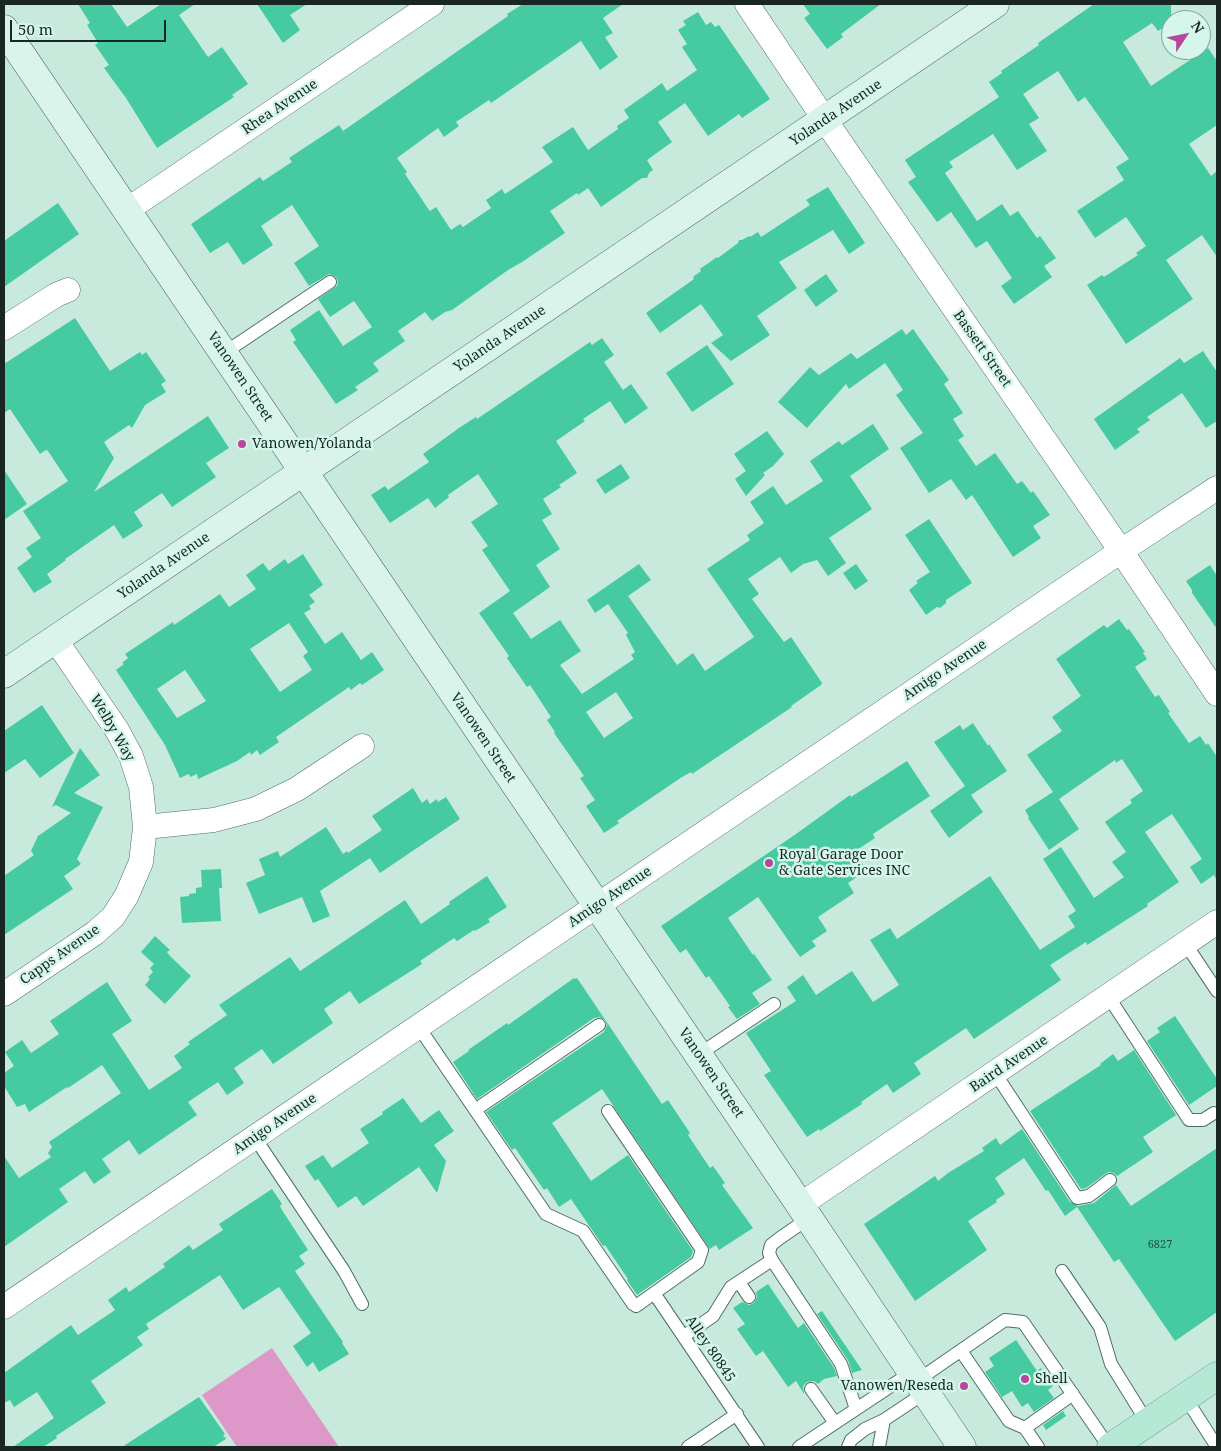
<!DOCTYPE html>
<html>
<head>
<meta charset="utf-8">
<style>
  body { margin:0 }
  #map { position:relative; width:1221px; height:1451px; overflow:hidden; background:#c8eadc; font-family:"Noto Serif",serif }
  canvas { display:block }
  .frame { position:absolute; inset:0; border:5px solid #192621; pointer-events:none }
  .north { position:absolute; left:1161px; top:10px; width:50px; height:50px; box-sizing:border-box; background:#d5f7ea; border:1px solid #8aa39a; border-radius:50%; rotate:56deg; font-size:14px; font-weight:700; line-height:20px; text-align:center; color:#192621 }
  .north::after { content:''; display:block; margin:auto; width:18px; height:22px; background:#b8459e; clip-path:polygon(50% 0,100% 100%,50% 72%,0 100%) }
  .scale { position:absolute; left:10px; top:20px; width:156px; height:22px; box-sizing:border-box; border:2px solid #192621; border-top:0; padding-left:6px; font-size:15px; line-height:18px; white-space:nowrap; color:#192621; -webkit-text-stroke:4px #d5f7ea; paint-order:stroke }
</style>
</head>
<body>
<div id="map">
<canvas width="1221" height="1451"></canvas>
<div class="frame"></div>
<div class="north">N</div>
<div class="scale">50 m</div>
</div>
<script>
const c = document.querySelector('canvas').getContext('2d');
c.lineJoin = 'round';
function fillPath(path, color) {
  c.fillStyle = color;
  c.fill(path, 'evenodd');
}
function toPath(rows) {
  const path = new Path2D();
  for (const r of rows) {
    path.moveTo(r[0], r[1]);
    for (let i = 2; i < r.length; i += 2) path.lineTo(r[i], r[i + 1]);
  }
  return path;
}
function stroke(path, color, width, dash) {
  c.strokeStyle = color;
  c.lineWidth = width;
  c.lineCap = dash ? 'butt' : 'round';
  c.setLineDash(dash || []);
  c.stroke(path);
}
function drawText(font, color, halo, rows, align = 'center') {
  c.font = font + ' "Noto Serif",serif';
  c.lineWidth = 5;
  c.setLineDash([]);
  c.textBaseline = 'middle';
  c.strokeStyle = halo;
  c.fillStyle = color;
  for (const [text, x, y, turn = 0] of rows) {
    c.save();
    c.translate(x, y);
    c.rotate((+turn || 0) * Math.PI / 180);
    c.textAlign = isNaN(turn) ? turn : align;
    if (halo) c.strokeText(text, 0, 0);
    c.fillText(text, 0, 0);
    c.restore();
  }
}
fillPath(toPath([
  [272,1348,339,1447,237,1447,202,1395]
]), '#dd98c9');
fillPath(toPath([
  [78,4,111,4,127,27,161,4,195,4,179,15,208,57,222,47,248,84,232,95,234,97,157,148,126,98,104,68,109,65,95,45,98,43,87,25,90,23],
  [257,4,307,4,290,15,300,30,283,43],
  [523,4,623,4,603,18,613,33,605,37,618,57,600,70,581,41,491,103,489,100,456,122,459,126,444,137,438,128,397,158,407,172,405,174,429,210,430,211,436,207,451,230,460,224,463,227,491,208,486,200,502,189,505,194,553,162,542,147,573,127,588,150,618,129,617,126,629,118,624,110,662,83,667,91,697,70,682,47,687,44,678,30,686,25,683,21,698,12,706,25,711,22,715,27,719,25,770,99,742,118,739,114,708,136,685,103,658,122,672,142,647,160,653,170,649,173,647,178,642,178,601,207,588,188,578,195,577,193,550,211,565,233,522,262,508,270,452,310,445,312,432,321,425,312,398,331,405,341,373,363,379,371,355,387,358,390,336,404,293,342,296,340,290,330,319,310,343,346,372,327,354,301,330,317,318,299,337,286,338,281,336,277,329,274,309,286,294,263,319,246,292,205,261,226,273,245,243,265,228,242,210,253,191,224,260,177,263,181,292,162,289,158,339,125,343,131,508,16,507,14],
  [803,4,881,4,841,34,843,37,827,49,804,18,810,14],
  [1094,4,1171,4,1171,23,1158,31,1152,23,1123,42,1151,86,1208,48,1217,61,1217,125,1189,144,1211,176,1217,171,1217,257,1202,235,1166,260,1193,299,1126,344,1087,285,1102,275,1104,277,1138,255,1136,253,1146,246,1126,217,1095,238,1077,211,1124,180,1116,167,1129,159,1085,97,1078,102,1058,71,1023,94,1039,118,1029,124,1047,151,1017,170,993,134,949,162,953,167,945,173,977,221,1002,204,1010,216,1018,211,1037,238,1040,236,1056,258,1044,266,1052,277,1014,304,1001,286,1012,278,987,241,976,248,951,212,937,222,908,182,916,177,905,160,999,97,989,82,1002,73,1001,71,1039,45,1038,43],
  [828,187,865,243,849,254,833,230,779,262,797,288,757,316,770,335,731,361,711,343,723,335,701,304,660,333,646,313,694,279,693,277,701,271,700,269,717,257,718,258,738,243,739,240,742,240,749,236,750,237,758,232,761,237,810,205,806,200],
  [58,203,79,234,4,287,4,241],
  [826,274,838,291,816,307,804,290],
  [75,318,110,371,140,352,142,355,146,352,166,381,161,384,166,392,145,405,132,428,129,425,104,442,114,458,94,492,208,416,229,448,206,463,216,477,172,507,162,493,134,512,143,526,123,539,114,525,71,555,65,559,66,560,47,574,52,582,34,593,17,568,32,557,26,548,41,538,23,511,68,481,48,451,46,450,40,454,10,409,4,413,4,364],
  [902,329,906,335,913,329,949,380,944,384,963,413,953,419,964,436,958,440,976,466,995,453,1017,484,1022,481,1031,493,1033,491,1050,515,1033,526,1041,538,1013,557,972,495,966,500,951,479,929,493,900,448,923,433,896,395,903,390,885,363,849,389,846,384,807,428,778,402,810,367,819,375,851,353,857,359],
  [602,338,614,355,604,362,623,390,631,384,648,408,625,424,610,401,583,419,585,421,556,441,577,473,559,485,561,487,543,499,552,514,542,520,560,549,536,565,550,587,513,613,531,639,560,620,581,651,560,665,582,694,634,659,631,655,635,652,626,635,628,633,608,604,595,613,587,600,639,564,651,580,628,596,677,665,693,653,705,671,754,637,707,569,750,540,747,535,764,523,750,502,773,486,786,505,823,481,810,461,839,441,842,445,873,424,889,449,850,476,872,509,829,538,846,563,828,576,817,560,803,564,791,573,780,557,748,579,759,594,752,599,784,642,791,637,822,683,821,685,791,706,792,707,692,774,691,772,682,777,617,821,619,823,604,833,586,806,595,800,580,778,584,776,554,733,555,732,547,720,551,717,530,685,527,687,507,658,509,656,479,613,510,591,482,550,488,546,471,522,498,504,478,474,448,495,449,497,435,508,428,498,390,523,371,495,385,486,388,490,429,462,423,454,459,428,476,417,477,419,590,342,592,345],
  [616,692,633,718,604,738,586,712],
  [707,345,734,384,692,412,666,373],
  [1203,351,1217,372,1217,421,1206,428,1182,393,1147,417,1150,420,1137,429,1140,432,1115,450,1094,419,1180,358,1184,363],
  [767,431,784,454,773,466,763,473,765,475,746,496,735,479,746,471,734,454],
  [621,464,630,478,605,494,596,480],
  [4,470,27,504,4,520],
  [929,519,972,583,946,600,946,603,940,608,937,607,926,615,909,590,918,583,916,581,930,572,905,535],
  [303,554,323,585,309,595,315,602,309,606,311,609,304,613,325,644,342,632,361,660,372,652,384,670,362,685,360,683,351,690,349,687,276,737,279,742,260,755,257,750,251,755,250,752,237,761,198,779,197,774,190,777,189,774,180,778,165,745,116,670,124,664,122,663,128,658,125,654,173,622,174,625,220,594,229,607,256,589,246,575,263,563,269,571,285,559,288,564],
  [289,623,308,652,303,656,312,670,280,692,250,649],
  [185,670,206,701,177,718,157,689],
  [856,564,868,581,855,590,843,573],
  [1210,565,1217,576,1217,629,1192,593,1192,590,1186,581],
  [1119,619,1127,630,1129,629,1145,652,1143,653,1147,659,1135,667,1155,697,1159,695,1170,712,1168,713,1189,743,1200,736,1206,745,1208,743,1217,757,1217,881,1214,875,1201,884,1190,867,1202,859,1172,814,1145,832,1179,882,1147,904,1148,906,1087,945,1086,942,1050,965,1061,980,974,1039,966,1028,914,1063,921,1074,893,1093,887,1084,861,1102,862,1104,820,1131,819,1129,807,1137,764,1075,771,1071,746,1033,796,1001,787,987,803,975,816,995,852,971,873,1002,899,985,870,940,890,928,897,939,990,876,1040,950,1075,927,1068,916,1076,911,1043,859,1061,847,1094,898,1124,877,1112,862,1126,852,1105,822,1132,803,1130,800,1143,791,1122,759,1116,763,1115,760,1059,799,1079,829,1049,850,1028,818,1029,817,1025,810,1053,792,1027,755,1062,731,1052,717,1081,696,1056,659,1104,625,1107,628],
  [42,705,74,753,40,778,25,759,4,773,4,731],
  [973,723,988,746,989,744,1007,771,971,795,983,812,949,838,930,811,965,786,934,742,960,725,963,730],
  [80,748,100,775,74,793,103,807,77,859,81,864,64,876,73,889,4,935,4,876,34,855,31,851,38,836,71,813,56,805,52,807],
  [907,761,930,796,873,834,875,838,854,852,867,870,848,883,854,893,818,917,827,931,812,941,816,946,800,957,758,897,728,918,753,955,754,954,772,980,752,993,760,1004,737,1019,728,1007,730,1006,709,976,706,978,686,949,680,953,661,926,796,834,850,795,851,797],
  [413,788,422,803,427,799,430,804,437,799,438,802,446,797,460,819,380,873,370,858,320,891,330,916,313,923,302,897,259,914,246,883,265,875,259,859,278,851,280,857,326,827,343,854,347,851,348,853,382,830,372,816],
  [221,869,222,888,219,888,221,921,182,923,180,897,189,896,189,894,196,893,196,888,202,887,201,870],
  [487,876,507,907,488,919,490,922,475,931,474,930,457,941,454,938,420,961,422,964,359,1004,350,991,324,1009,333,1023,273,1064,262,1049,234,1068,244,1083,227,1095,218,1082,188,1102,197,1115,139,1155,129,1140,102,1159,111,1172,94,1184,85,1171,59,1189,68,1202,4,1247,4,1156,19,1178,51,1157,48,1153,52,1147,49,1142,121,1093,102,1065,68,1088,67,1087,29,1112,25,1104,17,1107,4,1086,4,1073,14,1066,5,1052,22,1040,31,1053,59,1034,50,1021,107,982,132,1021,112,1034,149,1090,182,1068,174,1056,190,1044,188,1042,227,1015,219,1005,290,957,300,971,405,900,421,924,450,904,449,902],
  [155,936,170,950,167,952,170,956,191,976,165,1004,145,985,150,979,148,977,153,972,150,968,154,964,141,952],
  [574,978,575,979,577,978,662,1104,668,1100,690,1133,688,1135,710,1168,713,1166,725,1183,722,1185,753,1228,719,1250,716,1245,710,1249,602,1089,552,1123,591,1181,628,1155,693,1251,691,1257,637,1295,627,1280,628,1279,605,1245,603,1246,571,1199,559,1207,547,1188,544,1190,515,1148,512,1150,486,1112,604,1032,607,1025,605,1020,599,1017,594,1018,477,1099,453,1062,469,1051,468,1050,507,1023,508,1025],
  [1175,1016,1217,1079,1217,1086,1189,1105,1147,1041,1160,1032,1157,1028],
  [1134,1050,1176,1115,1143,1137,1153,1152,1117,1176,1114,1173,1108,1172,1086,1188,1081,1189,1030,1111,1101,1065,1100,1064,1113,1054,1118,1061],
  [403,1098,421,1123,439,1110,454,1131,434,1145,446,1161,437,1193,419,1167,363,1206,356,1196,338,1208,318,1179,315,1181,305,1166,323,1155,332,1168,369,1143,360,1129,383,1114,382,1112],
  [1022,1129,1070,1202,1078,1206,1094,1203,1116,1185,1131,1206,1217,1148,1217,1312,1175,1341,1119,1259,1114,1262,1077,1207,1065,1216,1048,1190,1046,1191,1024,1158,995,1178,1005,1194,996,1200,997,1202,968,1221,987,1250,915,1301,864,1224,935,1176,938,1181,948,1173,984,1151,982,1148,996,1138,1000,1145],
  [272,1189,282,1204,280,1206,282,1210,308,1250,299,1256,305,1264,295,1271,343,1342,342,1343,349,1354,319,1372,313,1362,307,1367,293,1346,311,1333,279,1287,243,1310,220,1275,146,1324,149,1329,137,1337,143,1345,91,1381,106,1403,56,1436,57,1438,43,1447,13,1447,54,1418,37,1392,14,1407,10,1400,4,1403,4,1373,71,1325,78,1335,115,1310,108,1300,126,1287,129,1292,165,1267,163,1264,189,1245,193,1250,223,1230,219,1224],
  [768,1284,798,1328,804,1323,834,1368,837,1376,824,1379,818,1384,814,1381,807,1382,803,1386,804,1394,796,1381,788,1387,763,1351,756,1356,737,1329,745,1324,733,1308,742,1302,749,1305,754,1303,757,1297,756,1292],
  [822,1311,862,1370,852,1373,848,1360,817,1314],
  [1016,1340,1037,1371,1041,1368,1053,1386,1048,1390,1054,1398,1034,1412,1028,1403,1022,1407,1012,1391,1002,1397,985,1372,994,1366,989,1358],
  [199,1397,225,1434,223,1435,226,1439,213,1447,122,1447],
  [1063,1411,1066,1416,1046,1430,1043,1425]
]), '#45caa2');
const lane = toPath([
  [224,353,330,282],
  [1185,943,1217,991],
  [1108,996,1189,1120,1203,1120,1214,1113],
  [418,1026,546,1214,583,1231,633,1304,636,1306,698,1262,702,1250,608,1111],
  [698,1055,774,1004],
  [995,1073,1077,1198,1089,1196,1110,1180],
  [475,1110,599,1025],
  [255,1138,344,1271,362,1304],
  [809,1218,780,1238,771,1245,769,1253,772,1260,841,1364,856,1409],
  [1062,1271,1100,1327,1111,1364,1147,1422],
  [739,1282,749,1297],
  [654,1293,758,1447],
  [684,1336,713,1316,731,1287,772,1260],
  [961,1351,1009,1421,1025,1428,1038,1447],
  [918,1380,1005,1320,1023,1322,1109,1447],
  [811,1389,835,1423],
  [1185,1397,1217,1447],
  [1025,1428,1073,1394],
  [688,1447,737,1414],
  [799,1447,912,1372],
  [848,1447,851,1440,865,1429,884,1420,926,1392],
  [879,1447,884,1420]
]);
const street = toPath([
  [747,4,825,120,1121,551,1217,694],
  [127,210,432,4],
  [4,328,56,295,68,290],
  [55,639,117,730,131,756,141,787,145,827],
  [4,994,95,933,113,917,127,895,141,862,145,827,214,820,256,809,297,789,362,746],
  [800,1205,1217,922],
  [4,1307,1121,551,1217,488]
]);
const secondary = toPath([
  [4,29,800,1205,962,1447],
  [4,674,995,4]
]);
const primary = toPath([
  [1111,1447,1217,1376]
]);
stroke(lane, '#506f63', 14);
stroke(street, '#506f63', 25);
stroke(secondary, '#506f63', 29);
stroke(primary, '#5f9a85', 29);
stroke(lane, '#fff', 12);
stroke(street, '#fff', 24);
stroke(secondary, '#daf4eb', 28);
stroke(primary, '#b6e8d6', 28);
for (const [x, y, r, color] of [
  [242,444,5,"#b8459e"],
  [769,863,5,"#b8459e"],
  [1025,1379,5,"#b8459e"],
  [964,1386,5,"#b8459e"]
]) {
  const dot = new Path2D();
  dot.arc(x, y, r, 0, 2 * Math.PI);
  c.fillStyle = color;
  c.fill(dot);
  stroke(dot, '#d5f7ea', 2);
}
drawText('11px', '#244f41', null, [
  ["6827",1160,1245]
]);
drawText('14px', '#192621', '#d5f7ea', [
  ["Rhea Avenue",280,107,-34],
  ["Yolanda Avenue",836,113,-34],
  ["Yolanda Avenue",500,339,-34],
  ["Bassett Street",982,349,55],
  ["Vanowen Street",240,377,56],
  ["Yolanda Avenue",164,566,-34],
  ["Amigo Avenue",945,670,-34],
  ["Welby Way",112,728,60],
  ["Vanowen Street",483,738,56],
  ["Amigo Avenue",610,897,-34],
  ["Capps Avenue",60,955,-35],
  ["Baird Avenue",1009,1064,-34],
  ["Vanowen Street",711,1073,56],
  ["Amigo Avenue",275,1124,-34],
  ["Alley 80845",710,1349,56]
]);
drawText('14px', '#192621', '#d5f7ea', [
  ["Vanowen/Yolanda",252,444],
  ["Royal Garage Door",779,855],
  ["& Gate Services INC",779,871],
  ["Shell",1035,1379],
  ["Vanowen/Reseda",954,1386,"right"]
], 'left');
</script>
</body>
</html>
